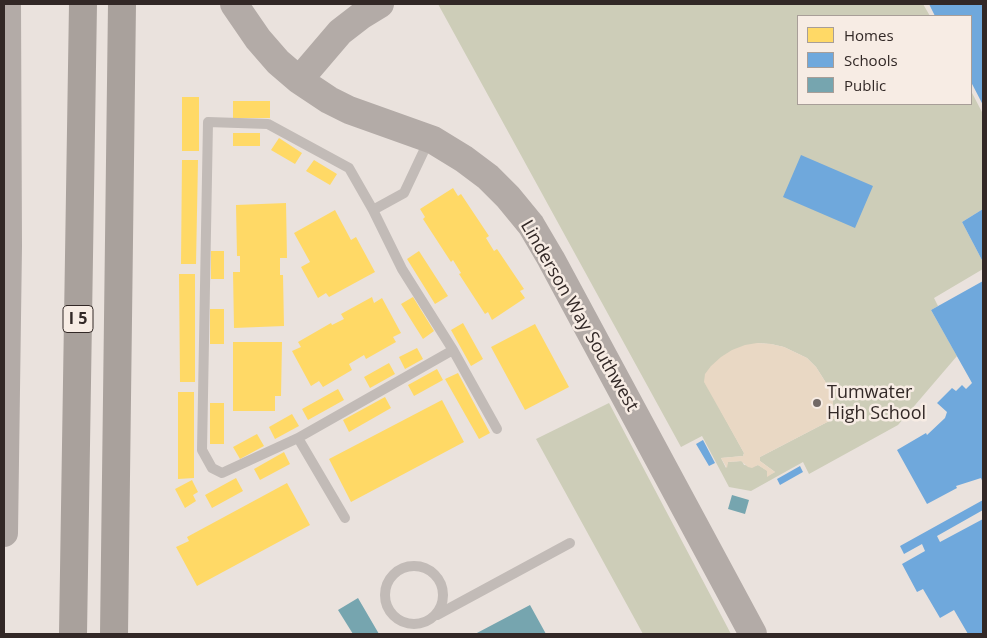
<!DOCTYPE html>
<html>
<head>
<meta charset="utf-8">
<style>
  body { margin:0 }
  #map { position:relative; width:987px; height:638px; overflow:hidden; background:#eae2dd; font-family:"Open Sans",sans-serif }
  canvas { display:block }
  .frame { position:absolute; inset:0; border:5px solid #322826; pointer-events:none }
  .legend { position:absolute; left:797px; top:15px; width:175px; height:90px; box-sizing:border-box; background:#f7ece4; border:1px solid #a89e98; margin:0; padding:6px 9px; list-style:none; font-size:15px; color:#322826 }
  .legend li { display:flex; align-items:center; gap:10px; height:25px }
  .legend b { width:25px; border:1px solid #a89e98 }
</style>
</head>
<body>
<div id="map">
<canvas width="987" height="638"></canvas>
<div class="frame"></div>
<ul class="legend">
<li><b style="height:14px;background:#ffd966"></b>Homes</li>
<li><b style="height:14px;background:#6fa8dc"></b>Schools</li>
<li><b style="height:14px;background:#76a5af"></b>Public</li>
</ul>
</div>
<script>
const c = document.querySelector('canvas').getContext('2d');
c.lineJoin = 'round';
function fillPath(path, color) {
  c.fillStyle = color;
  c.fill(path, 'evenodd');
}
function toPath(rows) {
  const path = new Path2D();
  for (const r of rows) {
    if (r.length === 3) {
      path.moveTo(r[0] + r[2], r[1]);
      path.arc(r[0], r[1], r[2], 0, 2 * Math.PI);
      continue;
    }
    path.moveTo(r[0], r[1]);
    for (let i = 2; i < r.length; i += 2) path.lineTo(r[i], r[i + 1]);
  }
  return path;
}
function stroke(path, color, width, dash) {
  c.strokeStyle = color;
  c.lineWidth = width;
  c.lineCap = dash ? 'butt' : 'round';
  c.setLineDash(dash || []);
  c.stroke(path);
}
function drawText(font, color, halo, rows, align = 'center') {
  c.font = font + ' "Open Sans",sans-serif';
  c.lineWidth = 5;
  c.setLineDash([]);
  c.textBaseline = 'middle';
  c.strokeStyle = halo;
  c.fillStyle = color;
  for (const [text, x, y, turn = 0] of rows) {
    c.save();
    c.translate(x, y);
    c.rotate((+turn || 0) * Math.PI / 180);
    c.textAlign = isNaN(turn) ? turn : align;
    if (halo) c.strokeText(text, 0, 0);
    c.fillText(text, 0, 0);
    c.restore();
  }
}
fillPath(toPath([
  [438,4,923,4,930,16,798,16,798,104,971,104,971,91,983,114,983,209,962,222,983,262,983,269,934,298,938,306,931,310,957,356,898,425,809,474,803,462,751,491,729,487,702,436,681,447],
  [757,343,771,344,784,347,807,358,816,367,828,386,832,397,835,418,760,457,760,461,775,472,767,476,768,471,758,465,755,466,744,465,742,461,728,462,726,468,721,458,743,456,744,453,721,411],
  [609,403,731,634,643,634,536,439]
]), '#cdcdb8');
fillPath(toPath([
  [757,343,771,344,784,347,807,358,816,367,828,386,832,397,835,418,760,457,760,461,775,472,767,477,767,471,758,465,752,468,748,467,741,461,728,462,727,468,721,458,743,456,744,453,704,382,705,374,711,366,721,357,732,350,745,345]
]), '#e9d8c4');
fillPath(toPath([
  [182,97,199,97,199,151,182,151],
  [233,101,270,101,270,118,233,118],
  [233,133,260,133,260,146,233,146],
  [279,138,302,153,295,164,271,150],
  [182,160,198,160,196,264,181,264],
  [314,160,337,174,330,185,306,171],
  [453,188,458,196,461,194,489,236,486,238,494,251,497,249,524,289,520,291,525,298,492,320,488,312,485,314,459,274,461,273,453,260,451,262,423,219,425,217,420,209],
  [286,203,287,258,280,258,280,275,283,275,284,326,234,328,233,272,240,272,240,256,237,256,236,205],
  [335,210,351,240,356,237,375,272,329,297,326,293,318,298,301,267,310,262,294,233],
  [211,251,224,251,224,279,211,279],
  [419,251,448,296,435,304,407,259],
  [179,274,195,274,195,382,180,382],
  [372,297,374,303,382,298,401,333,393,337,396,342,366,359,364,355,349,364,352,370,323,387,319,381,311,386,292,351,301,347,298,342,331,323,332,325,344,319,341,314],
  [413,297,434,331,423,339,401,304],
  [210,309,224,309,224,344,210,344],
  [463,323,483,359,471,366,451,330],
  [535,324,569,387,525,410,491,347],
  [233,342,282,342,281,396,275,396,275,411,233,411],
  [417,348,423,359,405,369,399,357],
  [389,363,395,374,370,388,364,377],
  [437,369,443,380,414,396,408,385],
  [458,373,490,433,479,439,445,379],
  [338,389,344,400,308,420,302,409],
  [178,392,194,392,194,478,178,479],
  [385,397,391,408,349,432,343,420],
  [442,400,464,442,351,502,329,459],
  [210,403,224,403,224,444,210,444],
  [292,414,299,426,275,439,269,427],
  [257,434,264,446,240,459,233,447],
  [284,452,290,464,260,480,254,469],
  [236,478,243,491,212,508,205,495],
  [192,480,198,492,193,495,196,501,185,508,175,489],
  [287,483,310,525,197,586,176,547,189,541,187,537]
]), '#ffd966');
fillPath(toPath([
  [929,4,983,4,983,105,971,82,971,16,935,16],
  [801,155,873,186,855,228,783,197],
  [983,209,983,262,962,222],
  [983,281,983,483,981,478,956,486,957,488,927,504,897,450,926,433,927,435,945,418,947,412,937,403,952,388,956,391,962,385,966,389,972,383,931,310],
  [703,440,715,463,709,466,696,444],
  [800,466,803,472,780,485,777,479],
  [983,500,983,510,937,536,940,542,983,519,983,634,968,634,954,610,940,618,923,589,917,592,902,564,925,551,922,544,904,554,900,546]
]), '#6fa8dc');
fillPath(toPath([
  [732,495,749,500,745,514,728,509],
  [358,598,379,634,353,634,338,610],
  [530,605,546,634,475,634]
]), '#76a5af');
stroke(toPath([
  [429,140,404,193,373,210,402,269,453,350,497,429],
  [298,438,222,473,212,468,202,450,208,122,268,124,349,168,373,210],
  [345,518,298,438,453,350],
  [414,595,29],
  [437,615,570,543]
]), '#c2bbb7', 10);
stroke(toPath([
  [234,4,258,39,278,62,299,80,329,100,349,110,433,140,464,159,488,177,508,197,531,225,551,259,753,634],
  [299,80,340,32,362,15,380,4],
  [4,533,8,246,7,4]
]), '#b3aba7', 28);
stroke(toPath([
  [73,634,83,4],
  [114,634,122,4]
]), '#a9a19c', 28);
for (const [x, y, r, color] of [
  [817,403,5,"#726966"]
]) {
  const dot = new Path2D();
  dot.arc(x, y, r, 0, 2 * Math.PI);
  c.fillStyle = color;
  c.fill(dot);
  stroke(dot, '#f7ece4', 2);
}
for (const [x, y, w] of [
  [78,319,30]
]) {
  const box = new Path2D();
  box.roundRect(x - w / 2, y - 13.5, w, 27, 4);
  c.fillStyle = '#f7ece4';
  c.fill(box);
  stroke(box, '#322826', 1);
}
drawText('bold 16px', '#322826', null, [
  ["I 5",78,319]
]);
drawText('18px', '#322826', '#f7ece4', [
  ["Linderson Way Southwest",579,316,60]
]);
drawText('18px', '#322826', '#f7ece4', [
  ["Tumwater",827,393],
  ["High School",827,414]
], 'left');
</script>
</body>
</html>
